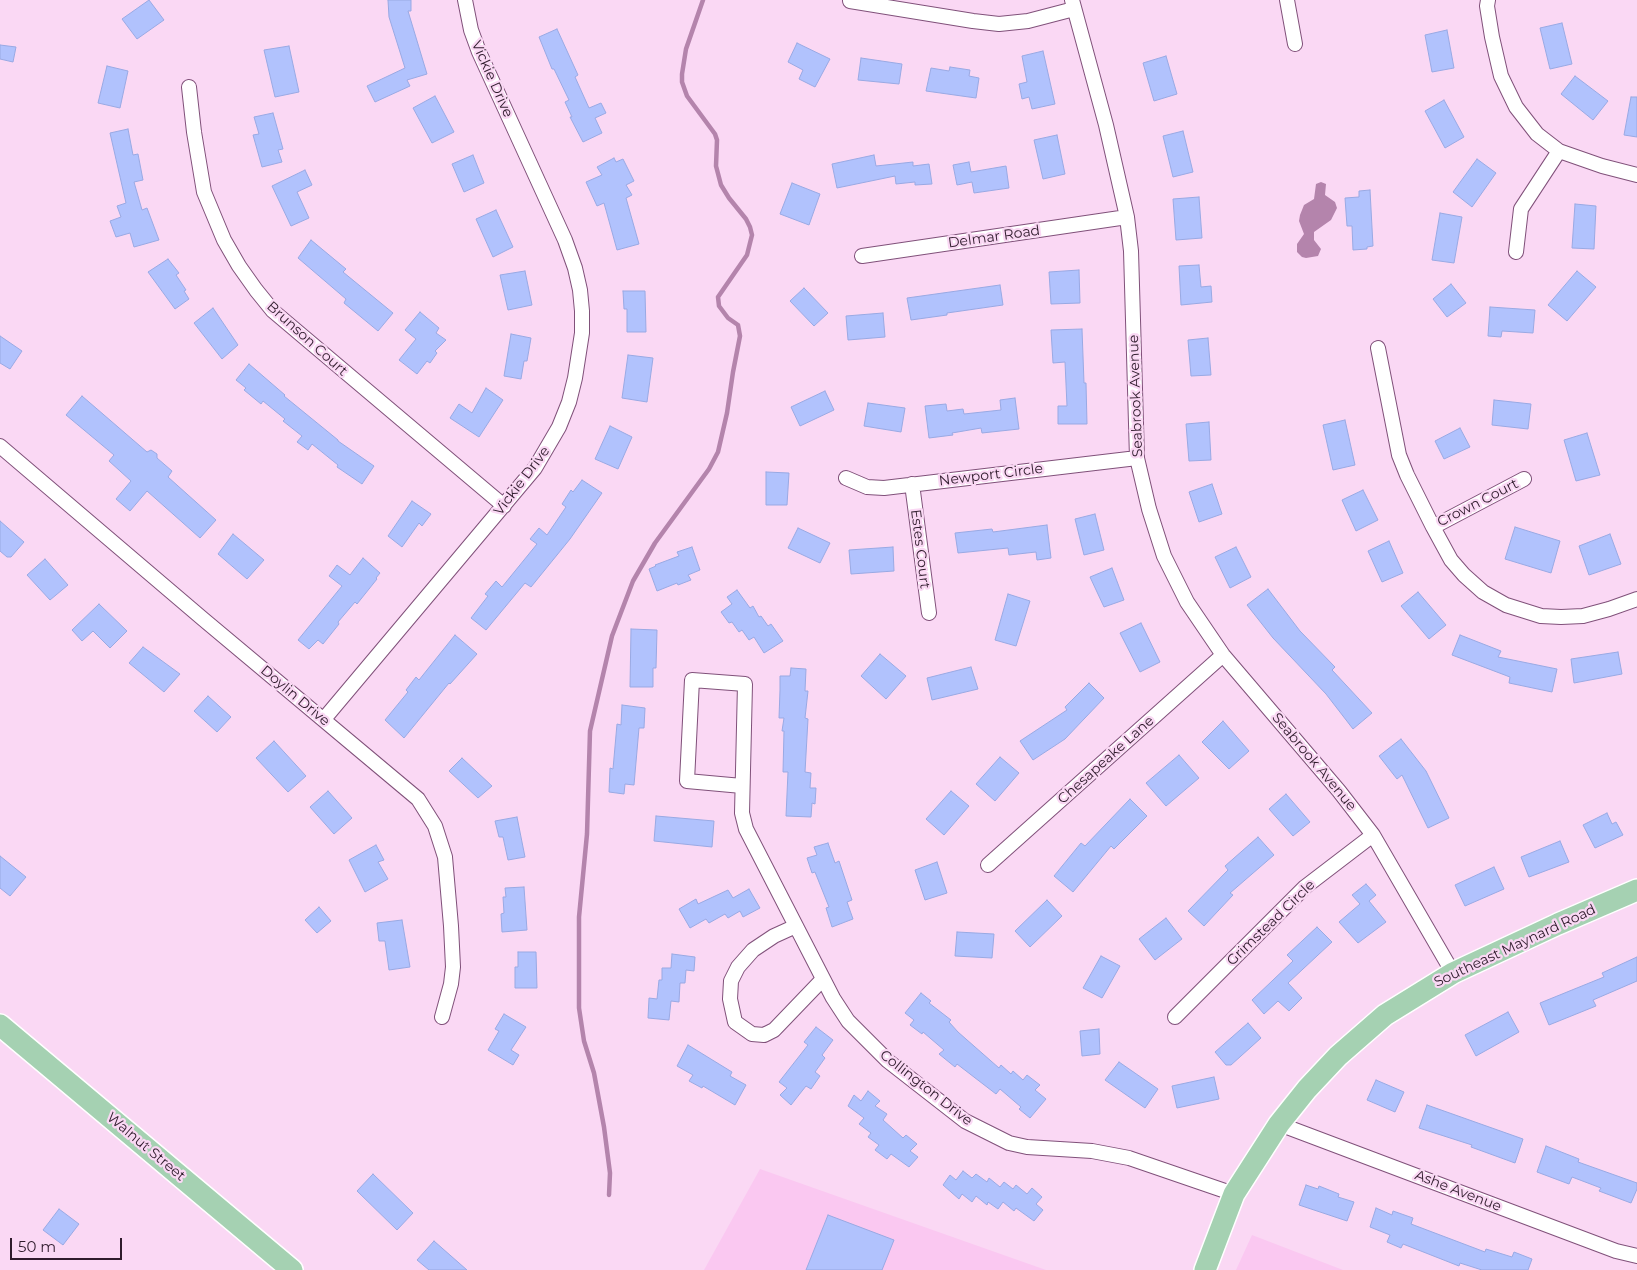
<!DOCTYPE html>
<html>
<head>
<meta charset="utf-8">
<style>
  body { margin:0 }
  #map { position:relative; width:1637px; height:1270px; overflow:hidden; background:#fad8f4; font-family:Montserrat,sans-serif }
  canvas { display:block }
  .scale { position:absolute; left:10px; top:1238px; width:112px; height:22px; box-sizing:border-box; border:2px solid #2f1b2c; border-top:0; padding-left:6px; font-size:15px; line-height:18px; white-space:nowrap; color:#2f1b2c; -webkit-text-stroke:4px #fad8f4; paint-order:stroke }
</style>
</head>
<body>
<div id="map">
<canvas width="1637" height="1270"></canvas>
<div class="scale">50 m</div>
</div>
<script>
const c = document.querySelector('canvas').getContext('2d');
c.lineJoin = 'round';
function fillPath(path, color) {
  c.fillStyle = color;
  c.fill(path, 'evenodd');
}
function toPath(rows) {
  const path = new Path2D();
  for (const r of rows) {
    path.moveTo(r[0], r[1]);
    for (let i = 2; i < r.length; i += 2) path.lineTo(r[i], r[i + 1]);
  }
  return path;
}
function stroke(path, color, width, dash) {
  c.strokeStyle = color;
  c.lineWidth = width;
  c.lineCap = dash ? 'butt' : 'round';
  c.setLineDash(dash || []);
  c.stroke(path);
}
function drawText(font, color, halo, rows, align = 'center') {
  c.font = font + ' Montserrat,sans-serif';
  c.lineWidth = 4.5;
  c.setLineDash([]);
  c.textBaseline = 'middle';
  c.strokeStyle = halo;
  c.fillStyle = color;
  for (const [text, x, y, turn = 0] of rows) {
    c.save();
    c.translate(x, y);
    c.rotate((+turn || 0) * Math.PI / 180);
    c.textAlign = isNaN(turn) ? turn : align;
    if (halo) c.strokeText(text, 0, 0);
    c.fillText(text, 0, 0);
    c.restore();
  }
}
fillPath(toPath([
  [760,1169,1046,1270,704,1270],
  [1252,1235,1343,1270,1236,1270]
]), '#fac8f1');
fillPath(toPath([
  [1321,182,1326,184,1325,195,1335,202,1337,208,1331,220,1314,232,1314,240,1321,249,1318,256,1306,258,1302,257,1297,252,1297,244,1304,234,1299,221,1300,215,1304,205,1314,199,1316,184]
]), '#b484ac');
stroke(toPath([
  [609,1195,610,1173,604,1127,594,1073,584,1041,579,1008,579,917,587,834,590,731,612,636,633,581,655,543,709,469,718,452,727,413,733,372,740,336,738,325,728,318,719,306,718,297,747,255,752,235,750,227,746,219,729,198,721,185,716,166,717,140,715,134,687,96,682,82,682,74,686,49,703,0]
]), '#b484ac', 4.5);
const building = toPath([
  [149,0,164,20,137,39,122,19,149,0],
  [388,0,411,0,411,11,408,11,427,74,407,80,410,86,375,102,367,86,405,68,389,17,388,0],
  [1562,23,1572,64,1550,69,1540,28,1562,23],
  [557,29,578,75,575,77,589,108,601,103,606,113,595,118,602,133,583,142,570,117,572,117,565,102,569,100,554,69,552,69,539,37,557,29],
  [1447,30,1454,68,1432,72,1425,35,1447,30],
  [797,43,830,59,815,87,799,79,803,70,788,62,797,43],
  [0,45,16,47,13,62,0,59,0,45],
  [289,46,299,92,275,97,264,50,289,46],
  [1043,51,1055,104,1032,109,1029,97,1022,99,1019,84,1027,82,1022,56,1043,51],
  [1166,56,1177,94,1154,101,1143,63,1166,56],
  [861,58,902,64,899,84,858,80,861,58],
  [107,66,128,71,120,108,98,103,107,66],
  [950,67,970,70,969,76,979,78,976,98,926,91,931,68,949,71,950,67],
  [1575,76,1608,101,1593,120,1561,94,1575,76],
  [435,96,454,132,432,143,413,108,435,96],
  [1631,97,1637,97,1637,137,1624,135,1631,97],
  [1444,100,1464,137,1445,148,1425,111,1444,100],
  [273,113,283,149,278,150,282,162,262,167,253,135,259,134,254,117,273,113],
  [128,129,133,155,138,154,143,180,134,182,142,210,147,208,159,240,134,247,130,233,116,237,110,221,121,217,117,206,126,203,110,133,128,129],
  [1183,131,1193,172,1173,177,1163,136,1183,131],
  [1057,135,1065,174,1043,179,1034,140,1057,135],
  [473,155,484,183,464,192,452,164,473,155],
  [874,155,876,166,913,162,913,166,929,164,932,184,915,185,915,182,896,184,895,176,837,188,832,164,874,155],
  [614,158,616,162,623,159,634,181,626,185,632,195,626,198,639,244,617,250,604,203,597,206,586,182,602,175,597,167,614,158],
  [1477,159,1496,173,1472,207,1453,192,1477,159],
  [969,162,971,172,1006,166,1009,188,974,193,972,182,957,185,953,165,969,162],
  [305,170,312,185,297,192,309,218,291,226,272,186,305,170],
  [792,183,820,194,809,225,780,214,792,183],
  [1370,190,1373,246,1367,247,1367,249,1353,250,1352,226,1347,226,1345,198,1359,197,1359,191,1370,190],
  [1199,197,1202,238,1176,240,1173,199,1199,197],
  [1575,204,1596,206,1594,249,1572,248,1575,204],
  [496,210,513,247,493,257,476,219,496,210],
  [1440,213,1462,217,1454,263,1432,260,1440,213],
  [311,240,346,269,343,272,393,313,378,331,344,303,346,299,298,258,311,240],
  [168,259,179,273,176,275,186,290,184,291,189,299,175,309,148,272,168,259],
  [1199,265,1201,287,1211,286,1212,302,1181,305,1179,266,1199,265],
  [1079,270,1080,303,1051,304,1049,272,1079,270],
  [525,271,532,305,508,310,500,275,525,271],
  [1577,271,1596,287,1567,321,1548,305,1577,271],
  [1451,284,1466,303,1447,317,1433,299,1451,284],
  [1000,285,1003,305,947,313,947,315,911,320,907,298,1000,285],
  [804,288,828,313,814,326,790,301,804,288],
  [623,291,645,291,646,332,627,332,627,309,624,309,623,291],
  [1490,307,1535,310,1533,333,1502,331,1501,337,1488,336,1490,307],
  [213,308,238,345,222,359,194,323,213,308],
  [420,312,439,328,436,333,446,340,435,351,437,353,430,363,427,361,417,374,399,360,416,339,405,330,420,312],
  [883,313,885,337,848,340,846,316,883,313],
  [1082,329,1084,383,1086,383,1087,424,1058,424,1058,406,1067,406,1065,362,1053,363,1051,330,1082,329],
  [511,334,531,338,527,361,524,361,521,379,504,376,511,334],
  [0,336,22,351,10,369,0,363,0,336],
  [1208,338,1211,375,1191,376,1188,340,1208,338],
  [628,355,653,358,647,402,622,398,628,355],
  [249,364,285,395,284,396,338,440,338,441,374,466,362,484,337,467,338,465,312,444,308,450,297,442,302,436,283,421,285,419,263,401,261,404,244,390,246,388,236,380,249,364],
  [486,388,503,400,479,437,450,418,459,404,472,413,486,388],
  [825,391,834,410,800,426,791,407,825,391],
  [82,396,147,452,151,450,157,454,157,458,172,471,168,477,216,520,200,538,147,491,130,511,116,499,131,481,109,461,114,455,66,415,82,396],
  [1015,398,1019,429,982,433,981,428,952,433,953,435,929,438,925,406,946,404,947,411,963,409,964,414,1001,410,1000,400,1015,398],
  [1494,400,1531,404,1528,429,1492,425,1494,400],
  [868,403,905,408,901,432,864,426,868,403],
  [1345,420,1355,465,1333,470,1323,425,1345,420],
  [1209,422,1211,460,1189,461,1186,424,1209,422],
  [610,426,632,437,618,469,595,459,610,426],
  [1460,428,1470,447,1444,459,1435,441,1460,428],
  [1587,433,1600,475,1576,481,1564,440,1587,433],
  [766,472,789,473,787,505,766,505,766,472],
  [582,480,602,493,570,539,531,587,525,583,486,630,471,618,488,596,485,594,496,581,502,587,537,544,530,539,539,528,547,535,566,507,562,504,571,490,573,492,582,480],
  [1212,484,1222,514,1199,522,1189,492,1212,484],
  [1363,490,1378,520,1356,531,1342,500,1363,490],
  [412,501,431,514,422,526,419,523,402,547,388,536,412,501],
  [1095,514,1104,550,1084,555,1075,519,1095,514],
  [0,521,24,542,11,557,7,557,0,551,0,521],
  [1047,525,1051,558,1037,560,1036,552,1009,555,1008,548,958,553,955,533,992,529,993,532,1047,525],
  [1515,527,1560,541,1551,573,1505,559,1515,527],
  [798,528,830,543,820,563,788,548,798,528],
  [233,534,264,560,247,579,218,554,233,534],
  [1610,534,1621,564,1589,575,1579,546,1610,534],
  [1389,541,1403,573,1382,582,1368,551,1389,541],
  [692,547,700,570,688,575,691,580,678,585,677,583,657,591,649,569,656,566,655,565,679,556,677,552,692,547],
  [893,547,894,571,851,574,849,550,893,547],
  [1236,547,1251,577,1230,588,1215,557,1236,547],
  [363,558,380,573,376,578,377,579,357,604,355,602,338,622,339,624,323,644,318,640,309,649,298,640,342,586,329,576,337,565,350,575,363,558],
  [45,559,68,585,50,600,27,575,45,559],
  [1112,568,1124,600,1104,607,1090,577,1112,568],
  [1268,589,1300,631,1335,667,1332,670,1372,713,1353,729,1326,694,1273,638,1247,605,1268,589],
  [737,590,750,608,753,606,759,617,761,616,768,626,771,624,783,641,764,653,754,637,749,640,742,630,739,632,732,622,729,623,721,612,732,604,727,597,737,590],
  [1418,592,1446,625,1429,639,1401,606,1418,592],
  [1008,594,1030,601,1016,646,995,640,1008,594],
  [99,604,127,631,110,648,93,631,82,641,72,630,99,604],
  [1141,623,1160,662,1140,672,1120,633,1141,623],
  [631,629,657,630,656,668,653,668,653,687,630,687,631,629],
  [455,635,477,654,450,684,449,683,404,738,385,720,408,692,406,690,416,677,419,680,455,635],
  [1460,635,1501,651,1498,657,1557,669,1552,692,1509,683,1510,677,1452,655,1460,635],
  [143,647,180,674,164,692,129,663,143,647],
  [1618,652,1622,674,1574,683,1571,659,1618,652],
  [880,654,906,676,886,699,861,676,880,654],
  [971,667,978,689,932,700,927,678,971,667],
  [791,668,806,669,805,691,808,691,805,718,808,719,805,772,811,773,810,788,816,788,815,804,812,803,811,817,786,816,788,772,783,772,784,731,782,731,784,718,779,718,780,690,780,676,790,676,791,668],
  [1089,683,1104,698,1065,739,1033,760,1020,741,1067,710,1065,707,1089,683],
  [208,696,231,717,217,732,194,711,208,696],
  [622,705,645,708,644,728,639,728,634,785,625,784,624,794,609,792,610,768,613,769,617,724,621,725,622,705],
  [1223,721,1249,751,1229,769,1202,742,1223,721],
  [1401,739,1426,771,1449,818,1428,828,1402,775,1397,779,1379,756,1401,739],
  [274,741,306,776,288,792,256,758,274,741],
  [1179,755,1199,778,1166,806,1146,783,1179,755],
  [1000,757,1019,773,995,801,976,784,1000,757],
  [462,758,492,786,478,798,449,771,462,758],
  [328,791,352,818,334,834,310,807,328,791],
  [951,791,969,806,944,835,926,819,951,791],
  [1286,794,1310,822,1293,836,1269,809,1286,794],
  [1130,799,1147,816,1114,849,1111,846,1073,892,1054,876,1081,843,1085,846,1130,799],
  [1607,813,1612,824,1616,822,1623,835,1595,848,1583,825,1607,813],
  [656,816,714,821,712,847,654,841,656,816],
  [517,817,525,857,508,860,503,837,499,837,495,821,517,817],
  [1258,837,1274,855,1230,893,1233,895,1204,926,1188,911,1228,870,1225,866,1258,837],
  [1560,841,1569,862,1529,877,1521,857,1560,841],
  [828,843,835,863,839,861,852,900,847,902,853,919,832,927,826,908,829,907,815,872,812,873,807,858,817,855,814,847,828,843],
  [376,845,384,860,378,862,388,879,365,892,349,860,376,845],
  [0,856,26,877,10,896,0,888,0,856],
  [937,862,947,893,925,900,915,870,937,862],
  [1494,867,1504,889,1465,906,1455,885,1494,867],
  [1366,884,1376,895,1369,901,1386,922,1358,943,1339,922,1360,904,1352,895,1366,884],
  [524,887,527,930,502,932,501,914,504,913,503,897,506,897,505,888,524,887],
  [749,889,760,908,743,917,740,911,728,918,725,914,709,923,706,919,690,928,679,909,696,899,698,904,728,890,733,898,749,889],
  [1047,900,1062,916,1030,947,1015,931,1047,900],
  [319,907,331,921,317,933,305,920,319,907],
  [1166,918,1182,939,1155,960,1139,939,1166,918],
  [402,920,410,967,389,970,385,941,379,941,377,923,402,920],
  [1317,927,1332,942,1288,983,1302,998,1289,1011,1278,1001,1264,1014,1252,1000,1293,961,1287,955,1317,927],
  [957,932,994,934,992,958,955,956,957,932],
  [518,952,536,952,537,988,515,988,515,967,518,967,518,952],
  [672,954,695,957,694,971,686,970,685,983,680,983,679,1002,671,1001,669,1020,648,1018,649,998,657,999,659,980,662,980,662,968,671,968,672,954],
  [1101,956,1120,966,1102,998,1083,988,1101,956],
  [1637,957,1637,981,1593,1000,1596,1006,1549,1025,1540,1003,1604,977,1602,973,1637,957],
  [921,993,931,1001,929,1003,951,1020,949,1022,958,1032,999,1068,1001,1065,1011,1074,1013,1071,1023,1080,1027,1075,1040,1085,1035,1090,1046,1099,1030,1118,1019,1109,1021,1107,1000,1089,996,1094,957,1064,955,1067,939,1054,944,1050,923,1032,922,1034,910,1025,914,1020,905,1013,921,993],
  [1508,1012,1519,1032,1476,1056,1465,1035,1508,1012],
  [504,1014,526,1027,511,1050,519,1055,513,1065,488,1050,499,1031,495,1029,504,1014],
  [1248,1023,1261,1038,1231,1065,1226,1065,1215,1052,1248,1023],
  [816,1027,833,1040,822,1055,825,1058,815,1072,820,1076,811,1089,806,1086,791,1105,780,1095,787,1088,779,1082,808,1045,804,1042,816,1027],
  [1099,1029,1100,1054,1082,1056,1080,1031,1099,1029],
  [688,1045,732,1072,730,1076,746,1085,735,1105,703,1086,702,1088,689,1081,693,1075,677,1066,688,1045],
  [1119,1062,1158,1089,1145,1108,1105,1080,1119,1062],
  [1214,1077,1219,1099,1177,1108,1172,1086,1214,1077],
  [1376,1080,1404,1092,1395,1112,1367,1100,1376,1080],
  [868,1091,880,1101,875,1106,887,1114,883,1120,903,1138,906,1135,917,1144,910,1151,918,1157,909,1167,891,1154,887,1159,875,1150,879,1145,868,1137,871,1133,859,1124,864,1118,848,1106,854,1095,861,1101,868,1091],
  [1427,1105,1523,1139,1515,1163,1471,1147,1472,1145,1419,1128,1427,1105],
  [1546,1146,1579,1159,1578,1162,1637,1183,1637,1189,1631,1203,1599,1191,1601,1188,1572,1177,1569,1184,1537,1172,1546,1146],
  [963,1171,972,1178,976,1174,987,1182,989,1178,1000,1187,1004,1182,1013,1189,1016,1185,1027,1194,1032,1188,1042,1197,1036,1204,1043,1210,1034,1221,1016,1208,1014,1211,1003,1202,998,1209,988,1202,987,1205,976,1196,972,1202,962,1194,959,1199,943,1185,950,1175,956,1180,963,1171],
  [373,1174,413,1213,397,1230,357,1191,373,1174],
  [1306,1185,1318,1189,1319,1186,1339,1194,1338,1197,1354,1202,1347,1221,1299,1205,1306,1185],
  [1376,1208,1392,1215,1393,1211,1413,1218,1411,1224,1485,1252,1486,1249,1512,1257,1514,1252,1532,1259,1528,1270,1482,1270,1460,1263,1459,1266,1403,1244,1401,1248,1387,1242,1390,1235,1370,1227,1376,1208],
  [59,1209,79,1224,63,1245,43,1230,59,1209],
  [828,1215,894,1240,882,1270,806,1270,828,1215],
  [434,1241,467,1270,429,1270,417,1260,434,1241]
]);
fillPath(building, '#b1c2fd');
stroke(building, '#99a9e3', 1);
const street = toPath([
  [1072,0,1106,125,1127,217,1131,251,1137,458,1149,509,1164,556,1187,602,1223,655,1339,791,1373,835,1453,973],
  [1287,0,1295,44],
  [1488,0,1487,6,1492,37,1501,76,1516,107,1537,134,1559,151,1602,166,1637,175],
  [850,1,973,21,999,24,1028,21,1074,9],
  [189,87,194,132,204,192,224,240,239,266,256,290,273,311,504,506],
  [1516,252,1521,209,1559,151],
  [862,256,1127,217],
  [1378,348,1399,455,1407,475,1433,527,1451,560,1464,575,1483,592,1506,605,1541,616,1561,617,1583,616,1609,609,1637,599],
  [0,446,203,619,418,799,435,826,445,857,451,926,453,967,451,984,442,1017],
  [846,478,867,487,884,488,1137,458],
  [912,484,929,613],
  [1433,527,1524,479],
  [324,719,535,468,559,427,569,402,575,378,582,333,582,311,580,290,575,268,565,240,479,52,471,30,465,0],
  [742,786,687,781,692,680,745,684,742,813,746,829,833,998,848,1021,888,1061,965,1121,1009,1143,1027,1147,1092,1151,1129,1158,1234,1194],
  [988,865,1223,655],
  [796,926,774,936,753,950,738,967,731,981,730,999,735,1022,752,1034,764,1035,774,1030,822,980],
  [1175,1017,1305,887,1373,835],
  [1279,1124,1616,1251,1637,1256]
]);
const primary = toPath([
  [0,1025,292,1270],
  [1205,1270,1234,1194,1279,1124,1307,1089,1338,1056,1385,1015,1453,973,1558,924,1637,890]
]);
stroke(street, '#80517a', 16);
stroke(primary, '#fff', 24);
stroke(street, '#fff', 14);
stroke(primary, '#a5d1b2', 21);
drawText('14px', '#2f1b2c', '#fad8f4', [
  ["Vickie Drive",492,79,66],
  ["Delmar Road",994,237,-8],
  ["Brunson Court",307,339,42],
  ["Seabrook Avenue",1136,396,-92],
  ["Newport Circle",991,475,-7],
  ["Vickie Drive",522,481,-53],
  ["Crown Court",1478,503,-27],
  ["Estes Court",920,549,83],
  ["Doylin Drive",295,696,40],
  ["Chesapeake Lane",1106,760,-42],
  ["Seabrook Avenue",1314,762,50],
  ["Grimstead Circle",1271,923,-44],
  ["Southeast Maynard Road",1515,946,-25],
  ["Collington Drive",926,1088,38],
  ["Walnut Street",146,1147,40],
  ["Ashe Avenue",1458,1191,21]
]);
</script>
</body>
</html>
